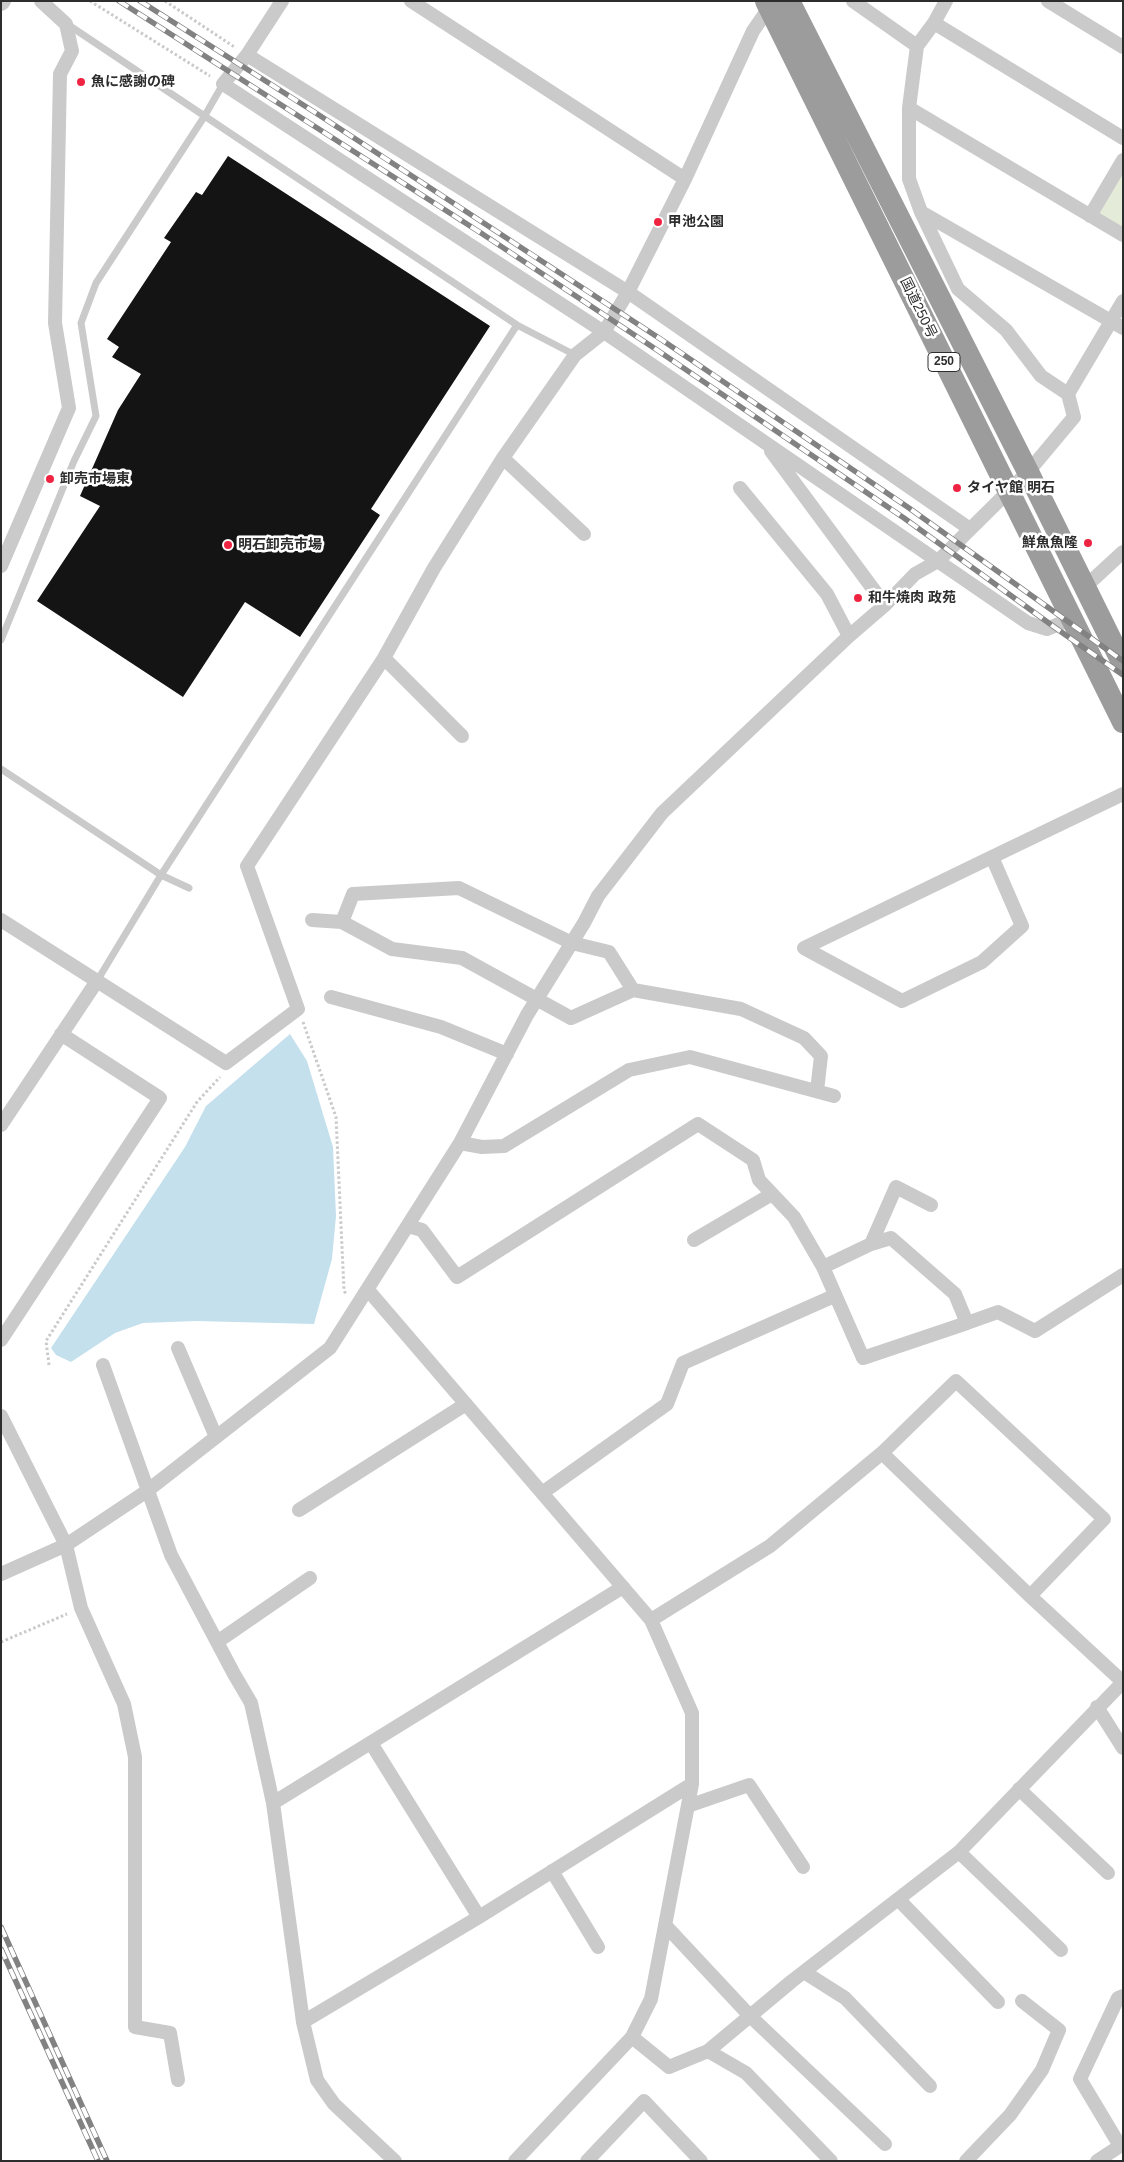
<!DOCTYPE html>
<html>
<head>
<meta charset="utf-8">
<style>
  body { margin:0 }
  #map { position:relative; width:1124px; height:2162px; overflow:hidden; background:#fff; font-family:Arial,sans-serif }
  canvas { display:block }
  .frame { position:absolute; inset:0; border:2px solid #2d2d2d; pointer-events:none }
</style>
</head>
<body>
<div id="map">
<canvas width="1124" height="2162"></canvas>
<div class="frame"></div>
</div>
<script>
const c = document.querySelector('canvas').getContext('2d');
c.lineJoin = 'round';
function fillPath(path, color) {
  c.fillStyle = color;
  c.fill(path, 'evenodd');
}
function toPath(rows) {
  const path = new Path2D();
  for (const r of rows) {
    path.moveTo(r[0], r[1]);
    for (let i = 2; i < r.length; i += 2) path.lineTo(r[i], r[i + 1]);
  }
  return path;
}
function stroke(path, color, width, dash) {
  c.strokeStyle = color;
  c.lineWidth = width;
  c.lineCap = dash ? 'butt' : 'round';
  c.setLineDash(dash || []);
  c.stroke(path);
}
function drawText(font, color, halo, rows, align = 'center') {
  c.font = font + ' Arial,"Noto Sans JP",sans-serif';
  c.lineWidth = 5;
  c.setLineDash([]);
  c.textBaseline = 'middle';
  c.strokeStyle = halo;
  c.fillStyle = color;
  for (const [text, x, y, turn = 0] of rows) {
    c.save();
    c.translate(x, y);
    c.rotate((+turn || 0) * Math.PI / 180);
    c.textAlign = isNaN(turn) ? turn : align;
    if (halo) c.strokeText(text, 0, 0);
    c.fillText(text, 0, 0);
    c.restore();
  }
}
fillPath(toPath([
  [1123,172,1123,228,1099,214]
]), '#e4ecd9');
fillPath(toPath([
  [290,1034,307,1061,333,1147,336,1216,332,1259,314,1324,196,1321,143,1323,115,1333,71,1362,56,1355,51,1348,185,1147,206,1106]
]), '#c4e0ed');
fillPath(toPath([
  [228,156,490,326,371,509,380,515,300,637,245,602,183,697,37,601,100,506,80,496,118,410,141,374,112,357,119,347,107,339,171,242,164,238,196,192,202,195]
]), '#141414');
stroke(toPath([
  [90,1,210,76],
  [165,1,236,48],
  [303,1022,336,1117,344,1290,346,1295],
  [49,1365,46,1341,197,1102,220,1077],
  [1,1642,67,1614]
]), '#cacaca', 3, [2.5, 2.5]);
stroke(toPath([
  [67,24,517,325,575,355],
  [1,640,74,461,96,416,81,323,96,283,204,117,223,84],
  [1,769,161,875,189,888],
  [97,981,161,875,517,325]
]), '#cacaca', 7);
stroke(toPath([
  [282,1,247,55,223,84,604,332,1028,623,1047,629,1071,619],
  [411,1,685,179],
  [853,1,917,46],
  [946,1,934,23,917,46,909,108,1123,235],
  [1048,1,1123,47],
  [934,23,1123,138],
  [247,55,628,292,970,529],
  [909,108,909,179,921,212,958,289,1006,330,1041,376,1068,394],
  [921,212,1123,328],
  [1090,216,1123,160],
  [771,451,885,605],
  [503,458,584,534],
  [740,488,827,594,849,636],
  [1,566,69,408,55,323,60,74,72,51,66,24,41,1],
  [1085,587,1123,552],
  [384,658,462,736],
  [992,857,1022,926,982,962,902,1001,804,948,992,857,1123,794],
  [1,920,226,1063,298,1009,247,866,384,658,434,568,503,458,575,355,604,332,628,292,685,179,753,31,773,2],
  [312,920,342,922,392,949,462,958,571,1018,633,990],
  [342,922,353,894,459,888,572,943,609,952,633,990,741,1009,804,1038,821,1056,817,1091],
  [331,997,441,1027,507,1054],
  [1,1125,97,981],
  [460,1143,482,1147,504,1146,629,1070,690,1057,834,1096],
  [408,1226,422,1230,457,1277,698,1124,753,1160,759,1180,794,1217,823,1267,863,1358,967,1323,955,1294,891,1238,871,1244,823,1267],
  [694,1240,772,1194],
  [871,1244,896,1187,931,1205],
  [368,1290,651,1620,692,1713,692,1784,651,1999,632,2037,515,2161],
  [967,1323,998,1312,1035,1331,1123,1275],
  [1,1340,160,1098,61,1034],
  [178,1348,216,1437],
  [103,1365,171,1555,234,1674,251,1703,273,1803,303,2022,317,2080,334,2104,395,2161],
  [1,1416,66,1545,81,1608,124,1704,135,1757,135,2027,170,2033,178,2080],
  [882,1453,956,1381,1104,1519,1030,1596],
  [542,1493,667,1404,683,1363,834,1296],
  [299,1510,466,1404],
  [1,1574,66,1545,147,1491,330,1348,460,1143,527,1015,584,923,598,896,662,813,849,636,885,605,915,574,938,561,1028,472,1074,417,1068,394,1123,301],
  [651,1620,770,1546,882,1453,1030,1596,1123,1682],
  [217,1642,310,1578],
  [1097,1707,1123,1748],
  [371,1743,479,1917],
  [1019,1789,1108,1873],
  [273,1803,623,1587],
  [688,1806,749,1785,803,1867],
  [959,1852,1061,1950],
  [552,1871,598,1947],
  [898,1899,998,2002],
  [665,1925,750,2016,885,2144],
  [804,1972,845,1998,930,2086],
  [303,2022,479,1917,692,1784],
  [632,2037,669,2067,708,2051,792,1981,959,1852,1123,1682],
  [708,2051,746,2073,831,2161],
  [1120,2146,1080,2079,1118,1998,1123,1996],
  [587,2161,644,2101,701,2161],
  [966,2161,1010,2115,1042,2070,1059,2030,1022,2001],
  [1097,2161,1123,2144]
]), '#cacaca', 14);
stroke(toPath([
  [1,2,2,1]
]), '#cacaca', 18);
stroke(toPath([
  [766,1,1123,722],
  [789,1,1028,472,1123,664]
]), '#9c9c9c', 22);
const rail = toPath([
  [119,1,481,233,657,350,904,518,1057,629,1123,675],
  [140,1,319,115,662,340,909,508,1123,661],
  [1,1927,107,2161],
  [1,1949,98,2161]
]);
stroke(rail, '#828282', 5.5);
stroke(rail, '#fff', 4, [11]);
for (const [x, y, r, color] of [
  [81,82,5,"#ef2442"],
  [658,222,5,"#ef2442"],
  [50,479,5,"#ef2442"],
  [957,488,5,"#ef2442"],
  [1088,543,5,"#ef2442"],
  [228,545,5,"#ef2442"],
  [858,598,5,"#ef2442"]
]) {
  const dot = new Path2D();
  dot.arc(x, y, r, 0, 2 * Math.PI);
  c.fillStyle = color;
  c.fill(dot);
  stroke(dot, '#fff', 2);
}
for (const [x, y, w] of [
  [944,362,32]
]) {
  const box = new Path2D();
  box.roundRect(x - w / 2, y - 9.5, w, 19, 4);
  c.fillStyle = '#fff';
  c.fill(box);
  stroke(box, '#2d2d2d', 1);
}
drawText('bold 12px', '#2d2d2d', null, [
  ["250",944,362]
]);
drawText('bold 14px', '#2d2d2d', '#fff', [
  ["魚に感謝の碑",91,82],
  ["甲池公園",668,222],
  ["卸売市場東",60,479],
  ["タイヤ館 明石",967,488],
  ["鮮魚魚隆",1078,543,"right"],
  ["明石卸売市場",238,545],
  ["和牛焼肉 政苑",868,598]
], 'left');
drawText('14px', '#2d2d2d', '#fff', [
  ["国道250号",918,308,64]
]);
</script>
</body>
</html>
